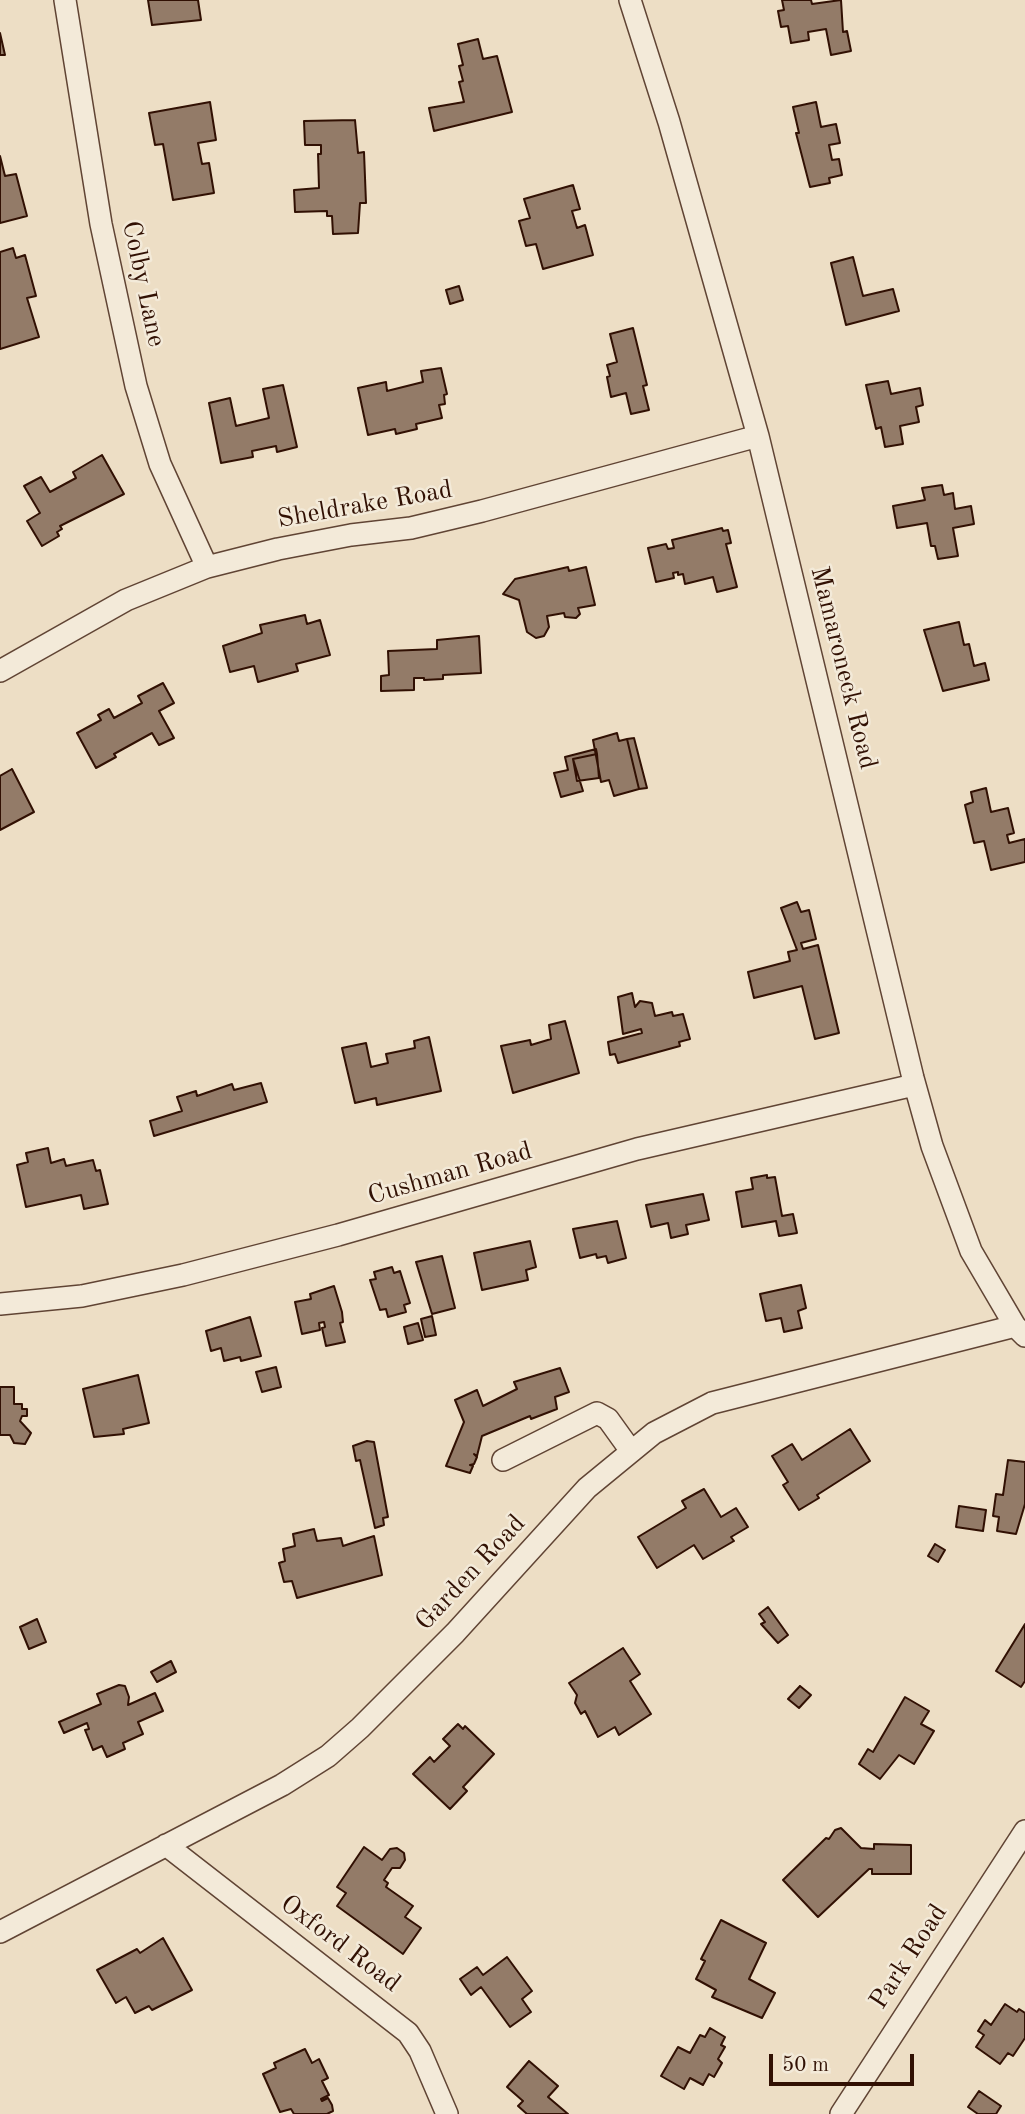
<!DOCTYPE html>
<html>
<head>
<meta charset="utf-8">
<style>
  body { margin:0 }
  #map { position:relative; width:1025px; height:2114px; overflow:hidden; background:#eddec5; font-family:"Old Standard TT",serif }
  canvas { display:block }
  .scale { position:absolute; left:769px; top:2054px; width:145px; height:32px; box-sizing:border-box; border:4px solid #311003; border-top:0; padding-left:9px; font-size:21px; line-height:24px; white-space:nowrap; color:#311003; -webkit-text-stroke:5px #f3ead9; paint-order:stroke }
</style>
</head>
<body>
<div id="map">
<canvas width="1025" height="2114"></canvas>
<div class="scale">50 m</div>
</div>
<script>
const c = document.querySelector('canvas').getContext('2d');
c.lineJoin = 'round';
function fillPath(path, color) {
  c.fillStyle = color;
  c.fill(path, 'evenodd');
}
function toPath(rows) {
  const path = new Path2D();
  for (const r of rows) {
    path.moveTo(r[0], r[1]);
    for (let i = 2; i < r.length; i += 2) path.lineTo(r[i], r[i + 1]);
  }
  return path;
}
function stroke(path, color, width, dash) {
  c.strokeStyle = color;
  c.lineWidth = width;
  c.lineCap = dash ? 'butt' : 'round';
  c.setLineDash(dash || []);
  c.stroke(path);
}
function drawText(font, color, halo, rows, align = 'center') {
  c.font = font + ' "Old Standard TT",serif';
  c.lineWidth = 5;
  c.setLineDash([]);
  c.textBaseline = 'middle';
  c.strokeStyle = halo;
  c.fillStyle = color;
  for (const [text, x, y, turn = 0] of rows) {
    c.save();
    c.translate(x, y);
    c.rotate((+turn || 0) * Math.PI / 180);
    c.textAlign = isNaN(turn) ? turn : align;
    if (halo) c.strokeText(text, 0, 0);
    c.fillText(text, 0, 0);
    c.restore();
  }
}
const building = toPath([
  [148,0,198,0,201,20,152,25,148,0],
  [782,0,811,0,812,4,841,0,843,32,847,31,851,51,831,55,826,29,808,32,809,40,791,43,788,26,781,27,778,11,784,10,782,0],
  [0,33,5,55,0,55,0,33],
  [478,39,483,59,497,56,512,112,434,131,429,108,464,102,459,82,463,81,459,66,463,65,458,44,478,39],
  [210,102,216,140,198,143,202,164,209,163,214,193,173,200,163,144,155,145,149,113,210,102],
  [816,102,821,127,836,124,840,143,829,145,832,160,839,159,842,175,829,178,830,183,810,187,796,133,799,133,793,107,816,102],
  [355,120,358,153,364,152,366,203,360,203,358,233,333,234,332,216,327,216,327,211,295,212,294,190,319,188,318,154,321,154,321,145,305,145,304,121,355,120],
  [0,156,5,176,16,174,27,216,0,223,0,156],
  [573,185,580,209,572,211,577,228,585,225,593,255,543,269,536,244,526,246,519,221,530,218,524,199,573,185],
  [13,248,16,258,25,255,36,296,27,298,39,337,0,349,0,252,13,248],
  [853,257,863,296,893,289,899,311,846,325,831,263,853,257],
  [459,286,463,300,450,304,446,290,459,286],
  [633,328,647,385,643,386,649,410,631,414,626,393,611,397,607,377,610,376,607,365,617,362,610,334,633,328],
  [441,368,447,394,444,395,445,404,439,405,442,418,416,424,417,429,396,434,395,429,368,435,358,388,386,382,387,391,423,382,421,371,441,368],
  [888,381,891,394,920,388,923,405,916,407,919,422,900,426,903,444,885,447,881,427,876,429,866,385,888,381],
  [283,385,297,447,277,452,276,446,252,451,253,457,221,463,209,403,230,398,236,426,269,418,263,389,283,385],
  [102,455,124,494,60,526,62,529,57,532,59,536,42,546,27,521,40,513,24,486,41,477,50,492,76,478,73,472,102,455],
  [942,485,944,495,953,493,955,509,971,506,974,524,953,528,958,556,938,559,935,546,931,546,927,523,897,528,893,506,925,500,922,488,942,485],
  [722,528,723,531,728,530,731,543,726,544,737,587,717,592,713,577,685,584,683,574,678,575,678,572,673,573,674,578,656,582,648,548,666,544,668,549,674,548,672,540,722,528],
  [568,567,569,571,586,567,595,605,578,608,580,614,576,618,565,617,564,613,547,616,549,627,544,636,536,638,527,632,519,600,503,594,515,579,568,567],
  [305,615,307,624,320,620,330,655,296,664,298,671,258,682,254,666,230,672,223,646,262,633,260,625,305,615],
  [959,622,964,645,969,644,974,666,985,663,989,680,943,691,924,630,959,622],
  [479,636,481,673,443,675,443,679,424,680,424,678,414,678,414,690,381,691,381,676,389,675,388,651,437,649,437,640,479,636],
  [163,683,174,703,159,711,174,738,159,745,152,733,114,754,116,757,96,768,77,733,101,720,98,715,109,709,114,718,142,703,138,696,163,683],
  [617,733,619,741,627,739,639,789,614,796,609,780,601,782,593,740,617,733],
  [634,738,647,788,639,789,627,739,634,738],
  [596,749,597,754,573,759,583,791,561,797,554,773,568,770,565,757,596,749],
  [597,754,599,778,577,781,573,759,597,754],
  [12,769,34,812,0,830,0,776,12,769],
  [986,788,991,812,1008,808,1014,833,1007,835,1009,843,1025,839,1025,862,991,870,984,841,974,843,965,805,973,802,971,792,986,788],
  [797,902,801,912,809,910,816,939,801,943,803,949,818,945,839,1033,815,1039,802,986,754,998,748,972,790,961,788,952,797,950,781,908,797,902],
  [632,993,635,1007,640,1001,652,1003,655,1016,672,1012,673,1016,683,1014,690,1039,679,1042,680,1046,618,1063,615,1054,610,1055,608,1042,642,1033,641,1029,623,1034,618,997,632,993],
  [565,1021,579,1073,513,1093,501,1046,530,1040,531,1045,551,1039,549,1025,565,1021],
  [429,1037,441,1091,377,1105,376,1098,355,1103,342,1048,366,1043,371,1067,388,1063,386,1054,415,1048,414,1041,429,1037],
  [261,1083,267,1102,154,1136,150,1121,182,1111,177,1097,196,1091,197,1096,232,1084,234,1090,261,1083],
  [48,1148,51,1163,64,1159,66,1166,93,1160,96,1171,100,1170,108,1204,84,1209,81,1195,26,1207,17,1165,28,1162,26,1153,48,1148],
  [767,1175,767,1178,775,1177,782,1216,793,1214,797,1233,779,1236,776,1221,742,1227,736,1192,753,1189,751,1178,767,1175],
  [703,1194,709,1220,686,1225,688,1234,671,1238,668,1223,651,1227,646,1205,703,1194],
  [617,1221,626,1258,608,1263,606,1256,597,1258,596,1254,580,1258,573,1229,617,1221],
  [530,1241,536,1267,526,1270,528,1280,482,1290,474,1253,530,1241],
  [442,1256,455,1308,432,1314,416,1262,442,1256],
  [392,1267,394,1273,400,1271,410,1303,404,1305,406,1312,388,1317,386,1309,380,1310,370,1280,376,1279,374,1272,392,1267],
  [801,1285,806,1308,798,1311,802,1328,784,1332,781,1318,766,1321,760,1294,801,1285],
  [334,1286,342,1312,343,1322,340,1323,345,1342,326,1346,322,1328,325,1327,324,1322,319,1323,320,1330,302,1334,295,1302,311,1299,310,1294,334,1286],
  [432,1316,436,1335,425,1337,421,1319,432,1316],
  [250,1317,261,1356,241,1361,240,1357,224,1361,221,1348,211,1351,206,1331,250,1317],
  [418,1323,423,1340,408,1344,404,1327,418,1323],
  [276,1367,281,1387,262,1392,256,1372,276,1367],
  [560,1368,569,1392,555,1397,557,1409,531,1419,530,1416,482,1436,477,1456,474,1454,477,1457,474,1464,470,1465,473,1466,470,1473,446,1466,464,1422,455,1400,477,1390,483,1406,517,1389,514,1382,560,1368],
  [138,1375,149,1423,123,1429,124,1434,94,1437,83,1389,138,1375],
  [0,1387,14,1387,14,1404,22,1404,22,1409,27,1409,27,1416,22,1416,20,1421,31,1433,25,1444,14,1443,10,1435,0,1435,0,1387],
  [850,1429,870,1461,817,1495,819,1498,799,1510,783,1485,788,1482,772,1456,792,1444,802,1460,850,1429],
  [367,1441,374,1442,388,1517,383,1518,384,1525,375,1528,360,1460,356,1461,353,1446,367,1441],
  [1008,1460,1025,1462,1025,1504,1016,1534,997,1531,999,1517,993,1516,996,1494,1003,1495,1008,1460],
  [704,1489,721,1517,736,1508,748,1527,731,1537,734,1541,703,1559,694,1545,657,1568,638,1537,686,1508,682,1501,704,1489],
  [959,1506,986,1510,983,1531,956,1527,959,1506],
  [314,1529,317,1541,341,1538,343,1546,374,1536,382,1575,297,1598,292,1581,284,1582,279,1563,285,1561,283,1549,295,1546,293,1534,314,1529],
  [935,1544,945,1550,938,1562,928,1556,935,1544],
  [768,1607,788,1635,778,1643,761,1624,765,1622,759,1614,768,1607],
  [37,1619,46,1642,29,1649,20,1627,37,1619],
  [1025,1624,1025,1681,1021,1687,996,1671,1025,1624],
  [623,1648,640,1674,630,1681,651,1714,619,1735,615,1727,598,1737,585,1711,581,1714,575,1703,577,1695,569,1683,623,1648],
  [171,1661,176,1672,157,1682,151,1672,171,1661],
  [119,1685,125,1686,129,1697,128,1705,155,1693,163,1711,138,1722,143,1734,123,1743,125,1749,107,1757,102,1746,93,1750,85,1730,89,1729,87,1723,64,1733,59,1722,101,1704,97,1694,119,1685],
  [800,1686,811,1695,799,1708,788,1699,800,1686],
  [905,1697,929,1711,921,1724,934,1731,914,1764,899,1755,880,1779,859,1764,868,1749,873,1752,905,1697],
  [458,1724,463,1729,465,1726,494,1754,463,1787,467,1791,450,1809,413,1774,430,1757,434,1762,450,1746,443,1739,458,1724],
  [841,1828,861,1848,874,1849,874,1844,911,1845,911,1874,872,1874,872,1869,869,1869,818,1917,783,1880,826,1838,829,1839,835,1830,841,1828],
  [364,1847,382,1860,390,1849,397,1848,404,1853,405,1860,400,1868,392,1868,384,1880,388,1883,386,1887,413,1906,405,1917,421,1928,403,1954,337,1906,346,1893,337,1887,364,1847],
  [721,1920,766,1943,749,1979,775,1993,762,2018,712,1997,716,1990,696,1979,705,1961,701,1959,721,1920],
  [163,1938,192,1990,152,2010,149,2006,135,2013,126,1997,116,2003,97,1970,137,1949,140,1953,163,1938],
  [507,1957,532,1991,522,1999,531,2012,510,2027,481,1987,471,1995,460,1979,477,1967,483,1975,507,1957],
  [1005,2004,1017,2012,1019,2009,1025,2013,1025,2038,1013,2056,1008,2053,1000,2064,976,2047,984,2035,978,2031,985,2020,991,2025,1005,2004],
  [710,2028,725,2037,721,2045,725,2047,718,2059,722,2063,714,2077,709,2074,703,2085,690,2078,684,2089,661,2076,678,2047,690,2053,700,2035,705,2037,710,2028],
  [305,2049,312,2063,319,2059,328,2078,322,2081,329,2095,321,2099,322,2101,328,2098,332,2105,333,2111,327,2114,294,2114,291,2109,280,2112,263,2074,276,2068,274,2063,305,2049],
  [529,2061,558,2086,548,2097,568,2114,527,2114,518,2106,523,2101,507,2087,529,2061],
  [979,2091,1001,2106,996,2114,978,2114,968,2107,979,2091]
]);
fillPath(building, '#937b68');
stroke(building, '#311003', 2);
const minor = toPath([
  [65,0,101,224,136,386,160,464,207,567],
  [630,0,669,122,758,436,913,1078,932,1146,971,1251,1015,1326,1025,1336],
  [0,671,126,600,207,567,278,549,351,535,411,528,482,511,758,436],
  [0,1304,82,1296,183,1275,338,1235,637,1149,914,1085],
  [503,1460,597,1413,608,1419,631,1451],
  [166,1845,408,2033,420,2051,447,2114],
  [0,1932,282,1785,328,1756,360,1728,455,1633,587,1488,654,1433,712,1403,1015,1326],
  [841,2114,1025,1831]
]);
stroke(minor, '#604434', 24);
stroke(minor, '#f3ead9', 21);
drawText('26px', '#311003', '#f3ead9', [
  ["Colby Lane",143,284,78],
  ["Sheldrake Road",365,505,-10],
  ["Mamaroneck Road",843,668,76],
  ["Cushman Road",450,1174,-16],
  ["Garden Road",471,1573,-47],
  ["Oxford Road",340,1944,37],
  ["Park Road",909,1957,-57]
]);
</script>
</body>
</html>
